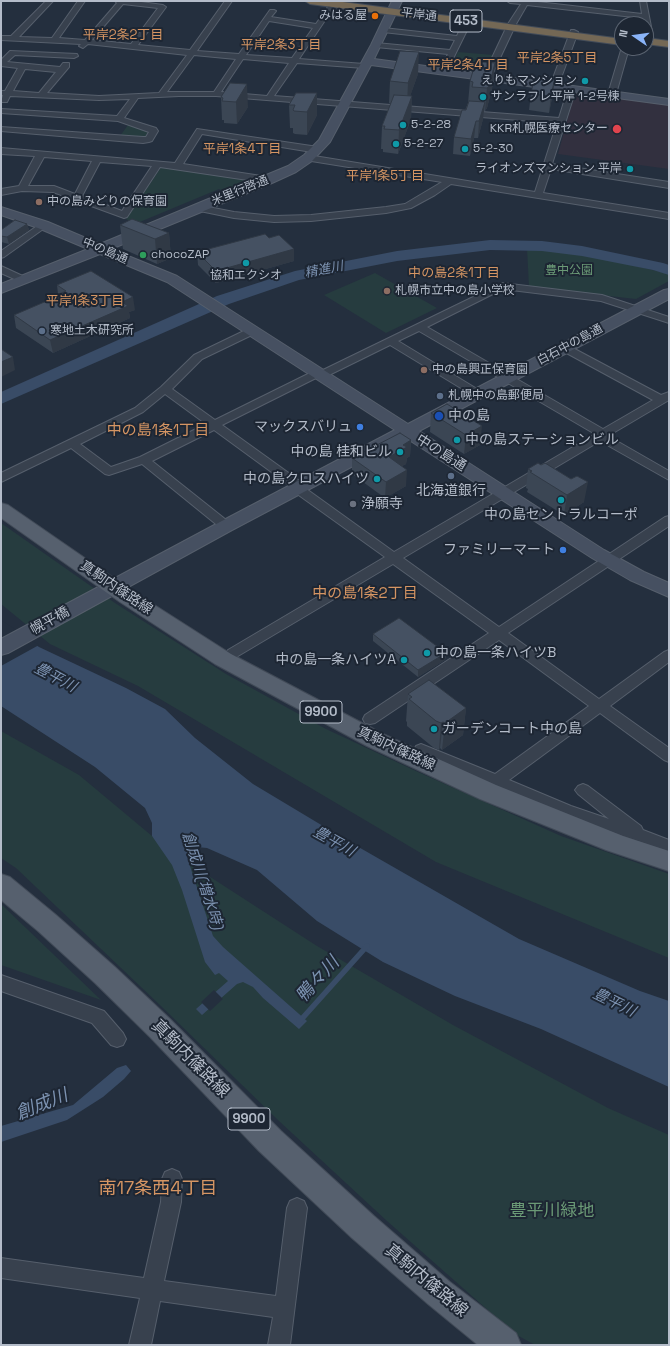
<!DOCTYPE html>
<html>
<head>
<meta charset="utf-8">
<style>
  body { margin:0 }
  #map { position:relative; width:670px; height:1346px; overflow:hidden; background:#242f3e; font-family:"Space Grotesk",sans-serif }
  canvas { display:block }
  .frame { position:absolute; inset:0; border:2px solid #b4bcc9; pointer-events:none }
  .north { position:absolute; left:614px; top:16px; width:40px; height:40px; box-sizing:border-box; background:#1d2633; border:1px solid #59626f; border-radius:50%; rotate:283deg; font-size:11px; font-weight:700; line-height:16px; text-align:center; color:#b4bcc9 }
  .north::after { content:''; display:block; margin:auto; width:14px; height:18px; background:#8ab4f8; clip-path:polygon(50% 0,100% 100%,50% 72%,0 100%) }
</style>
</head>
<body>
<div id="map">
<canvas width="670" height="1346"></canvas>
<div class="frame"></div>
<div class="north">N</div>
</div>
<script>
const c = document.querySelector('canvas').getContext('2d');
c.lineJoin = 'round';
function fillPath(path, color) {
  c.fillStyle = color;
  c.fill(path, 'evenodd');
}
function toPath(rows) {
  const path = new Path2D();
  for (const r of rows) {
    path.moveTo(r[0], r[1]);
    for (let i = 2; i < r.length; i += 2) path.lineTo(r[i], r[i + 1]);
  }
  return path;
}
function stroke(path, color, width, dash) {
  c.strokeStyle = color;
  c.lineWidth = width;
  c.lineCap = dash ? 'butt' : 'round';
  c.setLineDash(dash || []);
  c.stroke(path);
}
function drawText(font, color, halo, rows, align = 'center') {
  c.font = font + ' "Space Grotesk","Noto Sans JP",sans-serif';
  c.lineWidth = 4;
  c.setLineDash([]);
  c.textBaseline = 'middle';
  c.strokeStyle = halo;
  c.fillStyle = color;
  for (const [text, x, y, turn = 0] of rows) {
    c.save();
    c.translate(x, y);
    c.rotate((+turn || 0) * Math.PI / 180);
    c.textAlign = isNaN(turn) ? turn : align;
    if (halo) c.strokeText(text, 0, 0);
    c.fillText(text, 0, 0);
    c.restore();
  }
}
fillPath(toPath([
  [575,92,669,104,669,169,558,154]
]), '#32303f');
fillPath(toPath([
  [458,52,494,55,486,73,481,74,450,70],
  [128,125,147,130,148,132,146,136,141,138,120,136],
  [162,166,247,179,247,181,223,191,219,189,135,224,126,219],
  [527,248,573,252,608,259,669,274,669,281,636,299,529,287],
  [375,273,437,308,386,333,324,295],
  [1,523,115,603,226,674,326,729,418,772,561,836,669,874,669,958,436,862,138,686,50,644,1,604],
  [1,731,79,775,170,851,317,946,453,1025,608,1108,669,1135,669,1345,535,1345,515,1334,387,1221,279,1121,162,1007,16,868,1,858],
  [1,904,101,1000,1,965]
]), '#263c3f');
fillPath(toPath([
  [1,622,39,647,126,688,165,709,195,738,253,784,348,841,519,939,640,991,669,1001,669,1087,541,1029,455,996,383,962,317,921,257,870,207,848,197,847,190,850,187,857,213,936,223,947,307,1021,299,1029,263,998,253,987,243,982,237,984,202,1015,196,1009,228,981,219,973,215,975,205,962,182,890,172,865,152,836,152,823,145,808,95,767,1,706],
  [126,1065,131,1071,124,1079,103,1097,67,1120,1,1142,1,1126,73,1105,117,1068]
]), '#394c67');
fillPath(toPath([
  [1,620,39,645,1,666],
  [214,990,223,999,210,1011,201,1002]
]), '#242f3e');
stroke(toPath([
  [299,1022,367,946]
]), '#394c67', 5.5);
fillPath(toPath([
  [490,240,542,241,582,246,663,263,669,265,669,275,653,270,582,256,542,251,490,250,397,261,299,280,229,304,1,404,1,392,217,296,295,271,397,251,490,240]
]), '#394c67');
const street = toPath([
  [46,1,53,1,19,37,52,38,78,1,85,1,59,38,85,40,117,3,115,1,134,1,163,5,166,7,138,45,190,50,225,1,232,1,197,51,239,54,270,10,274,10,276,11,271,17,316,24,332,1,338,1,299,59,364,64,368,66,364,68,297,63,274,96,559,118,568,89,572,87,575,87,576,89,552,164,669,182,669,188,551,169,543,193,669,213,669,219,451,184,435,195,411,208,386,213,311,221,274,222,234,218,195,210,193,208,195,206,198,205,234,212,274,216,311,215,386,207,405,204,442,182,305,160,304,158,305,156,308,155,535,192,557,123,216,96,179,96,138,98,124,118,156,128,158,131,152,141,149,142,143,143,1,131,1,127,143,137,146,137,149,132,118,121,1,113,1,109,117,116,130,99,99,100,10,96,7,102,1,102,3,95,1,95,1,91,5,91,18,68,1,66,1,60,10,51,77,54,78,56,74,58,15,55,7,62,60,67,63,63,69,63,69,67,47,93,99,96,159,93,187,55,88,44,83,48,79,46,81,44,1,40,1,36,11,36,46,1],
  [123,4,158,8,131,44,92,40,123,4],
  [269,21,313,28,292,58,246,55,269,21],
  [194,55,236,59,214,92,167,92,194,55],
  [243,59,289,63,267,96,221,92,243,59],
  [25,69,56,72,39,93,13,91,25,69],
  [507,1,529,1,642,14,640,1,646,1,654,42,650,47,646,47,646,24,643,24,642,18,527,5,516,24,491,77,490,79,484,79,483,77,508,24,521,4,510,3,507,1],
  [466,16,472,16,473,18,446,73,440,73,439,71,448,54,376,47,372,45,376,43,450,50,455,40,383,32,379,30,383,28,457,36,466,16],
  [571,30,574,30,578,32,558,86,554,88,551,88,550,86,571,30],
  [622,47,629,48,616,94,612,96,608,94,622,47],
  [197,129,318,147,322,150,318,153,202,134,183,164,268,177,272,180,268,183,160,167,127,217,124,218,53,192,22,191,1,195,1,189,19,186,35,156,1,154,1,148,175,163,197,129],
  [44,157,92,161,75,194,54,186,28,186,44,157],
  [100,162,152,166,122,211,82,196,100,162],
  [43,222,48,225,46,227,4,257,1,258,1,251,43,222],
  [1,266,27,278,29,280,24,283,21,282,1,273,1,266],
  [502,283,602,295,669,317,669,323,601,301,503,289,427,327,603,429,653,400,561,350,560,348,561,346,569,346,661,395,669,392,669,400,608,436,669,471,669,480,600,441,403,558,499,627,665,517,669,516,669,526,508,633,599,699,664,652,669,650,669,662,610,706,669,748,669,762,664,760,600,713,509,780,571,806,609,819,578,794,575,790,578,786,583,784,588,786,641,826,643,830,669,840,669,852,561,814,416,754,414,750,416,746,421,744,495,774,589,706,499,640,375,723,370,724,365,723,363,719,365,715,489,633,393,564,238,656,233,658,228,656,226,653,228,650,385,557,293,491,292,487,214,430,152,461,230,523,232,526,230,529,226,530,222,529,142,464,109,475,105,474,71,448,1,482,1,473,135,408,161,387,194,355,248,329,256,329,257,331,256,333,202,359,172,389,215,420,314,371,321,371,502,283],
  [419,331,595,434,394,552,305,488,304,484,222,425,318,377,325,377,390,345,474,396,482,396,484,394,482,392,398,341,419,331],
  [165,394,206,424,140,457,111,467,80,444,143,412,165,394],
  [1,975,104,1011,123,1033,126,1039,123,1045,117,1047,111,1045,92,1023,1,991,1,975],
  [172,1169,179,1172,182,1179,181,1202,164,1281,276,1296,287,1208,290,1201,297,1198,304,1201,307,1208,290,1345,268,1345,273,1317,160,1301,151,1345,129,1345,140,1298,1,1278,1,1258,144,1278,161,1202,162,1179,165,1172,172,1169]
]);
const secondary = toPath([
  [392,1,402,1,374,59,669,99,669,105,371,65,330,142,312,161,296,172,272,183,111,249,177,276,408,424,664,290,669,289,669,299,419,431,604,550,644,572,669,583,669,597,630,580,592,558,406,438,232,530,8,653,1,655,1,639,220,522,395,430,167,282,100,254,1,293,1,284,88,249,38,228,1,215,1,207,48,222,100,244,288,166,304,155,319,140,371,45,392,1]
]);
const primary = toPath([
  [1,503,8,505,134,592,231,654,383,734,496,785,623,836,669,851,669,871,606,850,480,799,367,746,215,664,120,602,1,518,1,503],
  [1,874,10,877,56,915,115,967,170,1019,281,1131,374,1216,450,1282,516,1333,521,1345,478,1345,428,1304,352,1238,259,1151,150,1037,95,983,38,931,1,900,1,874]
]);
const highway = toPath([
  [305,1,335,1,622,39,622,45,310,4,305,1],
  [646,38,669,41,669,47,646,44,646,38]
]);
stroke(street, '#565f6c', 2);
stroke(secondary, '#565f6c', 2);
stroke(primary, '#414a57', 2);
stroke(highway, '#434c59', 2);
fillPath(street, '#38414e');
fillPath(secondary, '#465061');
fillPath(primary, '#56606e');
fillPath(highway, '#746855');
fillPath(toPath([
  [495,63,493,84,487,108,485,111,484,111,483,119,478,138,474,138,470,156,453,154,454,137,468,103,470,81,481,65],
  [418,74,410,96,412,96,411,119,398,154,383,152,383,149,381,149,382,126,391,104,389,103,390,81],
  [230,83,248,107,237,124,224,123,224,120,222,120,221,97],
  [296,93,317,115,307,135,295,134,293,133,293,128,290,128,289,105],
  [553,93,549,113,529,110,531,94],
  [27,224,29,230,9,244,1,242,1,230],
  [120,225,169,233,171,258,157,264,123,249],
  [269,238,294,249,294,261,216,283,198,265,197,252],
  [57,285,135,310,129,312,130,318,53,353,16,328,14,315,55,298,54,296,58,294],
  [447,404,480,445,464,454,430,432,431,413],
  [411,440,410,456,407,458,406,464,402,466,406,486,385,498,352,474,352,458],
  [528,469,584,502,564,515,527,492,528,489,526,488],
  [373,634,446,653,445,660,418,677,373,641],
  [408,694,466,708,463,735,442,750,440,748,439,750,434,748,407,726,407,722,406,721]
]), '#3b4654');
fillPath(toPath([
  [419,52,418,74,407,105,408,83],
  [495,63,493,84,487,108,485,111,487,88],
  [555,77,553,93,549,113,551,96],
  [247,84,248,107,237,124,236,102],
  [317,93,317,115,307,135,307,112],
  [412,96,411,119,398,154,399,130],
  [485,102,483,119,478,138,479,121],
  [476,121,474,138,470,156,471,139],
  [27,224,29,230,9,244,7,237],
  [169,233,171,258,157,264,155,239],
  [294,249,294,261,216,283,216,271],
  [133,297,135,310,129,312,130,318,53,353,50,340,122,302],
  [13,357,15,370,1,377,1,362],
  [482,426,480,445,464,454,466,435],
  [411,440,410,456,407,458,406,464,388,473,389,457,403,445],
  [407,470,406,486,385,498,386,482],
  [588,482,584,502,564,515,567,495],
  [446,653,445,660,418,677,418,670],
  [466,708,463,735,442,750,445,723],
  [443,722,440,748,439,750,441,723]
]), '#303945');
const building = toPath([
  [400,51,419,52,408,83,390,81,400,51],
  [483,62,495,63,489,86,487,88,472,87,473,82,470,81,475,64,481,65,483,62],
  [542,76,555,77,551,96,531,94,534,77,540,78,542,76],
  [230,83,247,84,236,102,222,101,223,98,221,97,230,83],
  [296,93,317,93,307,112,294,111,293,110,295,105,289,105,296,93],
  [394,95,412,96,399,130,384,129,385,126,382,126,394,95],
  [469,101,485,102,479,121,476,121,471,139,454,137,462,110,466,110,469,101],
  [132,219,169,233,155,239,120,225,132,219],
  [15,220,27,224,7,237,1,236,1,230,15,220],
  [265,234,269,238,279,235,294,249,216,271,197,252,265,234],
  [91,271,133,297,122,302,128,306,50,340,14,315,56,297,54,296,66,291,57,285,91,271],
  [1,349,13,357,1,362,1,349],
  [447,404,482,426,466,435,431,413,447,404],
  [400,433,411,440,403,445,407,447,389,457,407,470,386,482,352,458,400,433],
  [538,463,541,465,545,463,571,479,577,476,588,482,567,495,530,472,532,471,528,469,538,463],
  [399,618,446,653,418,670,373,634,399,618],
  [429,680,466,708,445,723,443,722,441,723,436,721,409,699,412,697,408,694,429,680]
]);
fillPath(building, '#455162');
stroke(building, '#303945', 1);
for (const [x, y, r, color] of [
  [375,16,4,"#e8710a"],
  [585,81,4,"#0f9aa8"],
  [483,97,4,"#0f9aa8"],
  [403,125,4,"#0f9aa8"],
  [617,129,5,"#e0444e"],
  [396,144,4,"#0f9aa8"],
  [465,149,4,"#0f9aa8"],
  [630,169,4,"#0f9aa8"],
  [39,202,4,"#8d6e63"],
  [143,255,4,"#2e9e5b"],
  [246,263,4,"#0f9aa8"],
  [387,291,4,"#8d6e63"],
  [42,331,4,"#5c6f8a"],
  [424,370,4,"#8d6e63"],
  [440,396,4,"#5c6f8a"],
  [439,416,5,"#1a4fb4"],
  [360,427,4,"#3f7fe0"],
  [457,440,4,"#0f9aa8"],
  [400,452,4,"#0f9aa8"],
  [451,476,4,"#5c6f8a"],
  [377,479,4,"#0f9aa8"],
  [561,500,4,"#0f9aa8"],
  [353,504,4,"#6b7280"],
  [563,550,4,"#3f7fe0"],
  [427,653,4,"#0f9aa8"],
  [404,660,4,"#0f9aa8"],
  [434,729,4,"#0f9aa8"]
]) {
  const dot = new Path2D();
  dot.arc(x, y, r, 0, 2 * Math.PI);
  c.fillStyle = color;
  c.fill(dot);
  stroke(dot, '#1d2633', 1.5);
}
drawText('12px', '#b4bcc9', '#1d2633', [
  ["平岸通",419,15,7],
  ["米里行啓通",240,191,-22],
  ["中の島通",105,251,23],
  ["白石中の島通",570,345,-28]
]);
drawText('12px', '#b4bcc9', '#1d2633', [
  ["みはる屋",367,16,"right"],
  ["えりもマンション",577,81,"right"],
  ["サンラフレ平岸 1-2号棟",491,97],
  ["5-2-28",411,125],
  ["KKR札幌医療センター",608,129,"right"],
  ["5-2-27",404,144],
  ["5-2-30",473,149],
  ["ライオンズマンション 平岸",622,169,"right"],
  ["中の島みどりの保育園",47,202],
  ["chocoZAP",151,255],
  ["協和エクシオ",246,276,"center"],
  ["札幌市立中の島小学校",395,291],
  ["寒地土木研究所",50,331],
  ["中の島興正保育園",432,370],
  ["札幌中の島郵便局",448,396]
], 'left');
drawText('12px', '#6b9a76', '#1d2633', [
  ["豊中公園",569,271]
]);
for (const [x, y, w] of [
  [466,21,32],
  [321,712,42],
  [249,1119,42]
]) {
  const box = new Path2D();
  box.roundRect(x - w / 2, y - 11, w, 22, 3);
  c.fillStyle = '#1d2633';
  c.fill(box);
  stroke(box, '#b4bcc9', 1);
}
drawText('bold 13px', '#b4bcc9', null, [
  ["453",466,21],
  ["9900",321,712],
  ["9900",249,1119]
]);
drawText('13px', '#d59563', '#1d2633', [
  ["平岸2条2丁目",123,35],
  ["平岸2条3丁目",281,45],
  ["平岸2条5丁目",557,58],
  ["平岸2条4丁目",468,65],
  ["平岸1条4丁目",242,149],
  ["平岸1条5丁目",385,176],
  ["中の島2条1丁目",454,273],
  ["平岸1条3丁目",85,301]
]);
drawText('italic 13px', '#7c92b1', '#1d2633', [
  ["精進川",324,270,-11]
]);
drawText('14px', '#b4bcc9', '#1d2633', [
  ["中の島",448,416],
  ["マックスバリュ",352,427,"right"],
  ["中の島ステーションビル",465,440],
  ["中の島 桂和ビル",392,452,"right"],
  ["中の島クロスハイツ",369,479,"right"],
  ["北海道銀行",451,491,"center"],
  ["浄願寺",361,504],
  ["中の島セントラルコーポ",561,515,"center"],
  ["ファミリーマート",555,550,"right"],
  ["中の島一条ハイツB",435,653],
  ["中の島一条ハイツA",396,660,"right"],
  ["ガーデンコート中の島",442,729]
], 'left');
drawText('14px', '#b4bcc9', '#1d2633', [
  ["中の島通",441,453,32],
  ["真駒内篠路線",116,588,34],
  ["幌平橋",50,621,-29],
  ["真駒内篠路線",396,749,25]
]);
drawText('15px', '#d59563', '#1d2633', [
  ["中の島1条1丁目",158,431],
  ["中の島1条2丁目",365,594]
]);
drawText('italic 15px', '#7c92b1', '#1d2633', [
  ["豊平川",55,678,28],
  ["豊平川",334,842,29],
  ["創成川(増水時)",202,881,72],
  ["豊平川",614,1003,26]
]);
drawText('17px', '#b4bcc9', '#1d2633', [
  ["真駒内篠路線",190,1059,45],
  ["真駒内篠路線",426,1281,40]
]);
drawText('17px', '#6b9a76', '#1d2633', [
  ["豊平川緑地",552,1211]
]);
drawText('italic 18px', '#7c92b1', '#1d2633', [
  ["鴨々川",318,980,-48],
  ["創成川",42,1105,-22]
]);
drawText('18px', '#d59563', '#1d2633', [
  ["南17条西4丁目",158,1189]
]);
</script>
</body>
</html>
